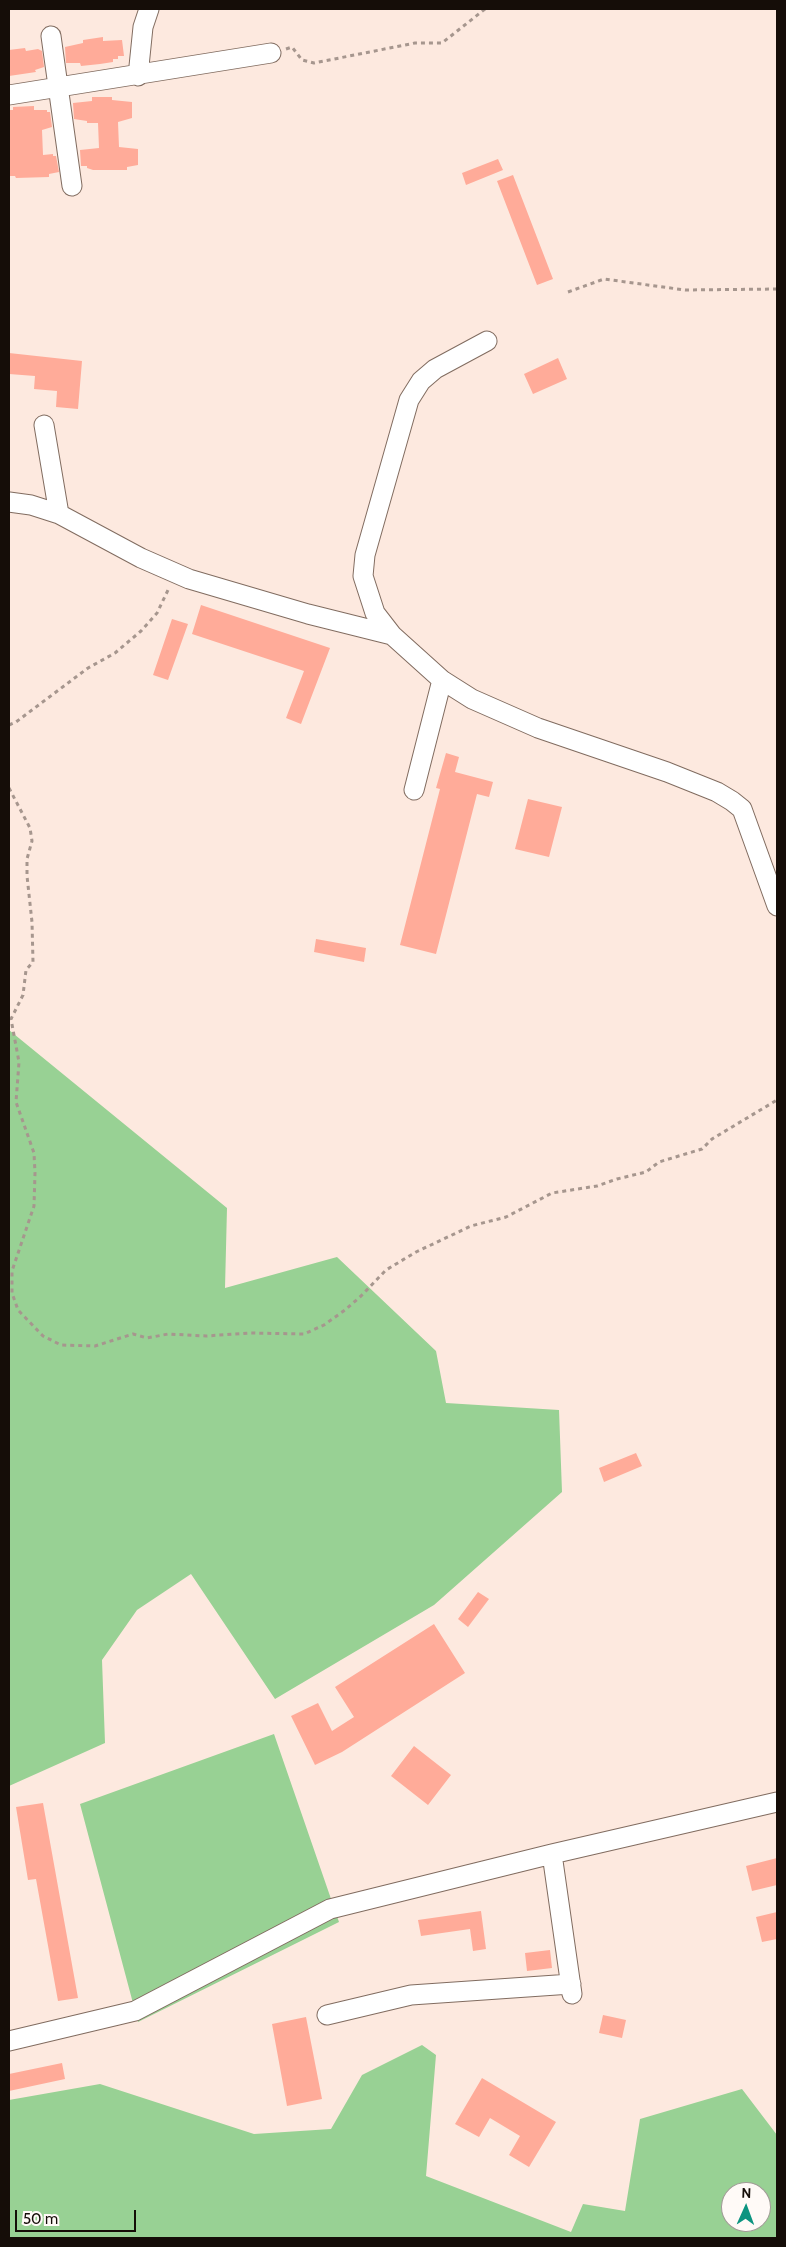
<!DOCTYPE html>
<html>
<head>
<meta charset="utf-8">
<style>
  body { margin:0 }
  #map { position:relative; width:786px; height:2247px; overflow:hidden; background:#fde9df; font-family:Cabin,sans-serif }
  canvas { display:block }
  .frame { position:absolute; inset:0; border:10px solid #150d08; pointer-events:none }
  .north { position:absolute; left:721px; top:2182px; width:50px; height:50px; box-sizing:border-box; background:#fffaf7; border:1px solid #a19b97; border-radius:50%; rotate:2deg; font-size:14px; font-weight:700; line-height:20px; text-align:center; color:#150d08 }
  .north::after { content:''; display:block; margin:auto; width:18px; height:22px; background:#0c9480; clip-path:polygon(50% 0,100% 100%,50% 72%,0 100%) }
  .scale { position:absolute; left:15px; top:2210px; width:121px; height:22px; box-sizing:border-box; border:2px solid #150d08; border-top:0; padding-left:6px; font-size:15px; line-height:18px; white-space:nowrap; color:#150d08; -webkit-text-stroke:4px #fffaf7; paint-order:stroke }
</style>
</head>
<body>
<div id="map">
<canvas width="786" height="2247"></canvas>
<div class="frame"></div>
<div class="north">N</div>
<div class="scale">50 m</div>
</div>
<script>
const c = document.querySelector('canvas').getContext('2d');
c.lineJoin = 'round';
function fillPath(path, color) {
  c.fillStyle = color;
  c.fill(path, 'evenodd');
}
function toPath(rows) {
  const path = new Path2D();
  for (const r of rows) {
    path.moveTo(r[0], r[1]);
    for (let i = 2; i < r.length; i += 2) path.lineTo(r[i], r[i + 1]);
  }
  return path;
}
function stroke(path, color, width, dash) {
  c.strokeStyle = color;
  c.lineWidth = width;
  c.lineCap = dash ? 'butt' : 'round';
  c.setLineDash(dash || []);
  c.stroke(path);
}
fillPath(toPath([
  [9,1030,227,1208,225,1288,337,1257,436,1351,446,1403,559,1410,562,1492,434,1605,275,1699,191,1574,137,1610,102,1660,105,1743,9,1786],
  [274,1734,339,1922,138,2022,80,1804],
  [422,2045,436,2055,426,2176,571,2232,583,2204,625,2211,640,2119,742,2089,777,2135,777,2238,9,2238,9,2100,100,2084,254,2134,331,2129,362,2075],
  [731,2192,761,2192,761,2222,731,2222]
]), '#98d194');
fillPath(toPath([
  [103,37,103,41,122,40,124,56,118,56,118,59,113,59,113,62,100,64,81,66,80,63,66,63,65,47,83,43,83,40],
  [25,48,26,51,38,49,42,51,44,67,35,70,36,72,9,76,9,50],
  [92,97,112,97,112,100,132,102,132,118,118,122,119,147,138,149,138,165,127,167,127,170,93,170,87,168,87,166,81,166,80,150,99,148,98,123,87,123,87,121,74,119,73,103,92,101],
  [34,106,34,110,47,110,47,112,50,112,52,127,42,130,43,155,53,154,53,156,56,156,59,172,49,174,49,177,16,178,15,176,9,176,9,110,13,110,13,107],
  [498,159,503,170,466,185,462,173],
  [513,175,553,279,537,285,497,181],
  [9,353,82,361,78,409,56,407,57,391,34,389,35,376,9,374],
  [558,358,567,379,533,394,524,374],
  [201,605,330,648,301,724,286,718,304,671,192,634],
  [172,619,188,624,168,680,153,675],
  [446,753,459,757,455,772,493,782,489,797,477,794,436,954,400,945,440,789,436,788],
  [528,799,562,807,549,857,515,849],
  [316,939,366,948,364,962,314,952],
  [636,1453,642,1466,604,1482,599,1468],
  [478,1592,489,1599,468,1627,458,1619],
  [434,1624,465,1673,342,1752,315,1765,291,1716,318,1703,332,1731,354,1717,335,1687],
  [414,1746,451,1775,428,1805,391,1776],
  [43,1803,78,1998,58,2001,36,1879,28,1880,16,1807],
  [777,1858,777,1885,752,1891,746,1866],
  [481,1911,486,1949,473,1951,470,1929,421,1936,418,1920],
  [777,1912,777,1939,762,1942,756,1917],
  [550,1950,552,1968,527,1971,525,1953],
  [603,2015,626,2020,622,2038,599,2033],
  [306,2017,322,2099,287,2106,272,2024],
  [62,2063,65,2079,9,2091,9,2074],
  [482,2078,556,2122,529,2167,509,2155,520,2136,490,2118,479,2137,455,2124]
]), '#ffab99');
const minor = toPath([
  [51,36,72,186],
  [138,76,143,27,149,9],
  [9,95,271,53],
  [487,341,435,369,421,381,409,400,365,555,363,576,375,613,392,635,442,680,472,699,538,728,667,772,717,792,732,801,742,809,777,906],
  [44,425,59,514],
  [9,502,31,505,59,514,141,558,189,579,308,614,392,635],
  [414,790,442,680],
  [552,1854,572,1994],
  [327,2015,411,1995,571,1984],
  [9,2041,135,2011,330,1909,552,1854,777,1802]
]);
stroke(minor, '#816c60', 21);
stroke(toPath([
  [286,49,292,47,302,60,314,63,415,43,442,43,485,9],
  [568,292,604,279,685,290,777,289],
  [9,725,16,722,88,668,115,653,141,631,157,613,169,588],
  [9,788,30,828,32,841,27,859,27,876,32,922,33,962,26,970,23,995,11,1019,19,1062,16,1102,34,1153,35,1173,34,1206,12,1271,12,1293,18,1310,43,1336,61,1345,95,1346,133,1334,147,1338,168,1334,206,1336,250,1333,304,1334,324,1325,345,1310,361,1296,386,1270,416,1252,471,1226,506,1217,552,1193,597,1186,617,1179,646,1172,659,1162,702,1149,712,1139,777,1100]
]), '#a6968e', 3, [4, 4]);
stroke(minor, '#fff', 19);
</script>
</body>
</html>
